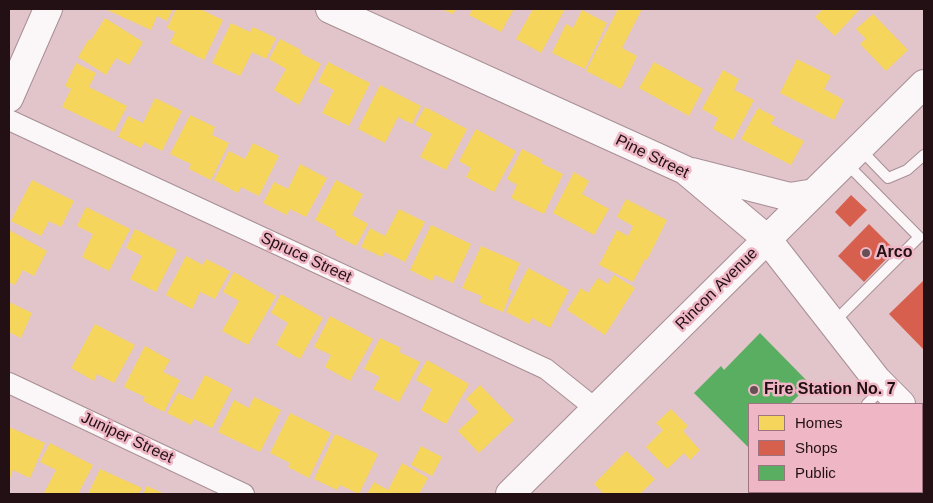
<!DOCTYPE html>
<html>
<head>
<meta charset="utf-8">
<style>
  body { margin:0 }
  #map { position:relative; width:933px; height:503px; overflow:hidden; background:#e2c4cb; font-family:Arial,sans-serif }
  canvas { display:block }
  .frame { position:absolute; inset:0; border:10px solid #231015; pointer-events:none }
  .legend { position:absolute; left:748px; top:403px; width:175px; height:90px; box-sizing:border-box; background:#efb7c5; border:1px solid #9d747f; margin:0; padding:6px 9px; list-style:none; font-size:15px; color:#231015 }
  .legend li { display:flex; align-items:center; gap:10px; height:25px }
  .legend b { width:25px; border:1px solid #9d747f }
</style>
</head>
<body>
<div id="map">
<canvas width="933" height="503"></canvas>
<div class="frame"></div>
<ul class="legend">
<li><b style="height:14px;background:#f6d55c"></b>Homes</li>
<li><b style="height:14px;background:#d6604d"></b>Shops</li>
<li><b style="height:14px;background:#5aae61"></b>Public</li>
</ul>
</div>
<script>
const c = document.querySelector('canvas').getContext('2d');
c.lineJoin = 'round';
function fillPath(path, color) {
  c.fillStyle = color;
  c.fill(path, 'evenodd');
}
function toPath(rows) {
  const path = new Path2D();
  for (const r of rows) {
    path.moveTo(r[0], r[1]);
    for (let i = 2; i < r.length; i += 2) path.lineTo(r[i], r[i + 1]);
  }
  return path;
}
function stroke(path, color, width, dash) {
  c.strokeStyle = color;
  c.lineWidth = width;
  c.lineCap = dash ? 'butt' : 'round';
  c.setLineDash(dash || []);
  c.stroke(path);
}
function drawText(font, color, halo, rows, align = 'center') {
  c.font = font + ' Arial,sans-serif';
  c.lineWidth = 5;
  c.setLineDash([]);
  c.textBaseline = 'middle';
  c.strokeStyle = halo;
  c.fillStyle = color;
  for (const [text, x, y, turn = 0] of rows) {
    c.save();
    c.translate(x, y);
    c.rotate((+turn || 0) * Math.PI / 180);
    c.textAlign = isNaN(turn) ? turn : align;
    if (halo) c.strokeText(text, 0, 0);
    c.fillText(text, 0, 0);
    c.restore();
  }
}
fillPath(toPath([
  [105,9,173,9,167,21,157,16,151,30],
  [176,9,203,9,202,10,223,20,204,60,170,43,175,32,167,28],
  [441,9,456,9,453,14],
  [473,9,514,9,501,32,469,15],
  [533,9,565,9,541,53,516,39],
  [618,9,642,9,622,48,637,56,621,89,586,71],
  [823,9,860,9,835,36,815,17],
  [582,10,607,23,585,69,552,53,566,24,573,28],
  [873,14,908,50,886,71,860,44,866,39,856,29],
  [105,18,143,42,129,65,116,58,106,75,78,57,89,39,91,40],
  [231,23,250,32,253,27,276,38,266,59,252,52,240,76,212,63],
  [280,39,301,50,300,53,321,64,299,105,274,90,286,69,269,59],
  [797,59,831,76,824,89,844,100,834,120,780,93],
  [328,62,370,83,349,126,322,113,334,90,318,82],
  [654,62,703,89,689,116,639,88],
  [76,63,96,73,89,87,127,106,114,132,62,107,71,89,65,86],
  [723,70,739,79,734,90,754,100,733,140,713,129,718,118,702,109],
  [380,85,421,106,412,124,398,117,385,143,358,129],
  [155,98,182,111,162,151,144,142,141,148,118,137,128,116,143,123],
  [425,107,467,129,446,170,420,157,432,134,415,125],
  [758,108,775,117,771,124,804,141,791,165,741,139],
  [190,115,215,127,212,135,229,143,211,180,189,169,191,164,170,154],
  [476,129,516,151,494,192,466,177,471,168,459,161],
  [253,143,279,156,259,196,241,187,238,193,214,180,229,151,245,159],
  [522,149,543,160,541,163,563,174,544,214,511,198,517,185,507,179],
  [300,164,327,178,306,217,290,209,287,215,263,203,274,182,288,189],
  [574,172,589,181,582,194,609,209,594,235,553,213],
  [32,180,74,201,61,227,49,221,41,236,11,221],
  [336,180,363,194,352,215,368,224,356,246,335,235,336,231,315,220],
  [626,199,667,220,647,260,645,259,633,282,599,265,617,230,628,236,633,226,617,217],
  [86,207,130,229,109,271,82,257,93,234,77,226],
  [399,209,425,222,405,262,385,252,382,257,361,247,370,228,385,236],
  [431,225,471,244,453,283,435,275,432,281,410,270],
  [135,229,177,250,156,292,130,279,142,256,126,248],
  [9,230,47,251,34,276,23,270,15,285,9,282],
  [481,246,520,263,508,289,512,290,503,312,479,302,482,296,462,288],
  [186,256,203,265,206,259,230,271,215,299,200,292,192,309,166,295],
  [528,268,569,290,550,328,532,318,529,324,506,312],
  [234,272,276,296,248,345,222,331,239,301,223,292],
  [614,275,635,288,605,335,567,310,581,288,588,293,598,278,608,284],
  [281,294,323,318,300,359,276,345,288,323,271,313],
  [9,302,32,313,21,338,9,332],
  [330,316,373,339,350,381,325,367,331,355,314,347],
  [95,324,135,345,114,383,97,374,94,381,71,368],
  [380,338,401,348,399,352,420,362,399,402,373,389,380,377,364,369],
  [145,346,170,360,163,372,180,380,164,412,143,401,145,397,124,387],
  [427,360,469,384,446,424,421,410,432,389,416,380],
  [205,375,232,389,212,428,194,419,191,425,167,413,178,393,192,400],
  [480,385,514,420,479,453,458,431,478,412,466,399],
  [254,397,281,410,260,452,218,432,234,400,249,408],
  [671,409,688,426,683,431,700,450,690,460,684,453,667,469,646,447,663,430,656,423],
  [290,413,331,433,309,478,288,467,290,463,270,453],
  [9,427,45,443,30,478,13,470,9,481],
  [335,434,378,454,359,494,340,485,337,490,314,479],
  [50,443,93,465,78,494,44,493,56,470,40,462],
  [421,446,442,457,432,476,411,465],
  [626,451,655,479,640,494,604,494,594,484],
  [402,463,428,478,419,494,367,494,374,482,388,490],
  [100,469,142,488,139,494,88,494],
  [147,486,165,494,143,494],
  [882,492,907,492,905,494,884,494]
]), '#f6d55c');
fillPath(toPath([
  [851,195,867,210,850,227,835,212],
  [869,224,895,250,864,282,838,256],
  [924,280,924,350,889,314]
]), '#d6604d');
fillPath(toPath([
  [760,333,810,384,790,404,749,404,749,448,694,393,721,366,724,370]
]), '#5aae61');
const lane = toPath([
  [860,149,888,178,907,170,924,155],
  [833,323,919,237,846,163],
  [867,404,883,388],
  [774,494,777,492]
]);
const street = toPath([
  [9,120,546,369,596,409],
  [9,383,244,494]
]);
const secondary = toPath([
  [330,9,685,170,767,239,877,380,901,404],
  [9,98,48,9],
  [692,172,790,197,814,193],
  [922,425,924,428],
  [510,494,924,84]
]);
stroke(lane, '#a68f95', 12);
stroke(street, '#a68f95', 22);
stroke(secondary, '#a68f95', 30);
stroke(lane, '#fbf6f7', 10);
stroke(street, '#fbf6f7', 20);
stroke(secondary, '#fbf6f7', 28);
for (const [x, y, r, color] of [
  [866,253,5,"#664f55"],
  [754,390,5,"#664f55"]
]) {
  const dot = new Path2D();
  dot.arc(x, y, r, 0, 2 * Math.PI);
  c.fillStyle = color;
  c.fill(dot);
  stroke(dot, '#efb7c5', 2);
}
drawText('16px', '#231015', '#efb7c5', [
  ["Pine Street",652,157,26],
  ["Spruce Street",306,258,25],
  ["Rincon Avenue",717,289,-45],
  ["Juniper Street",127,438,25]
]);
drawText('bold 16px', '#231015', '#efb7c5', [
  ["Arco",876,253],
  ["Fire Station No. 7",764,390]
], 'left');
</script>
</body>
</html>
